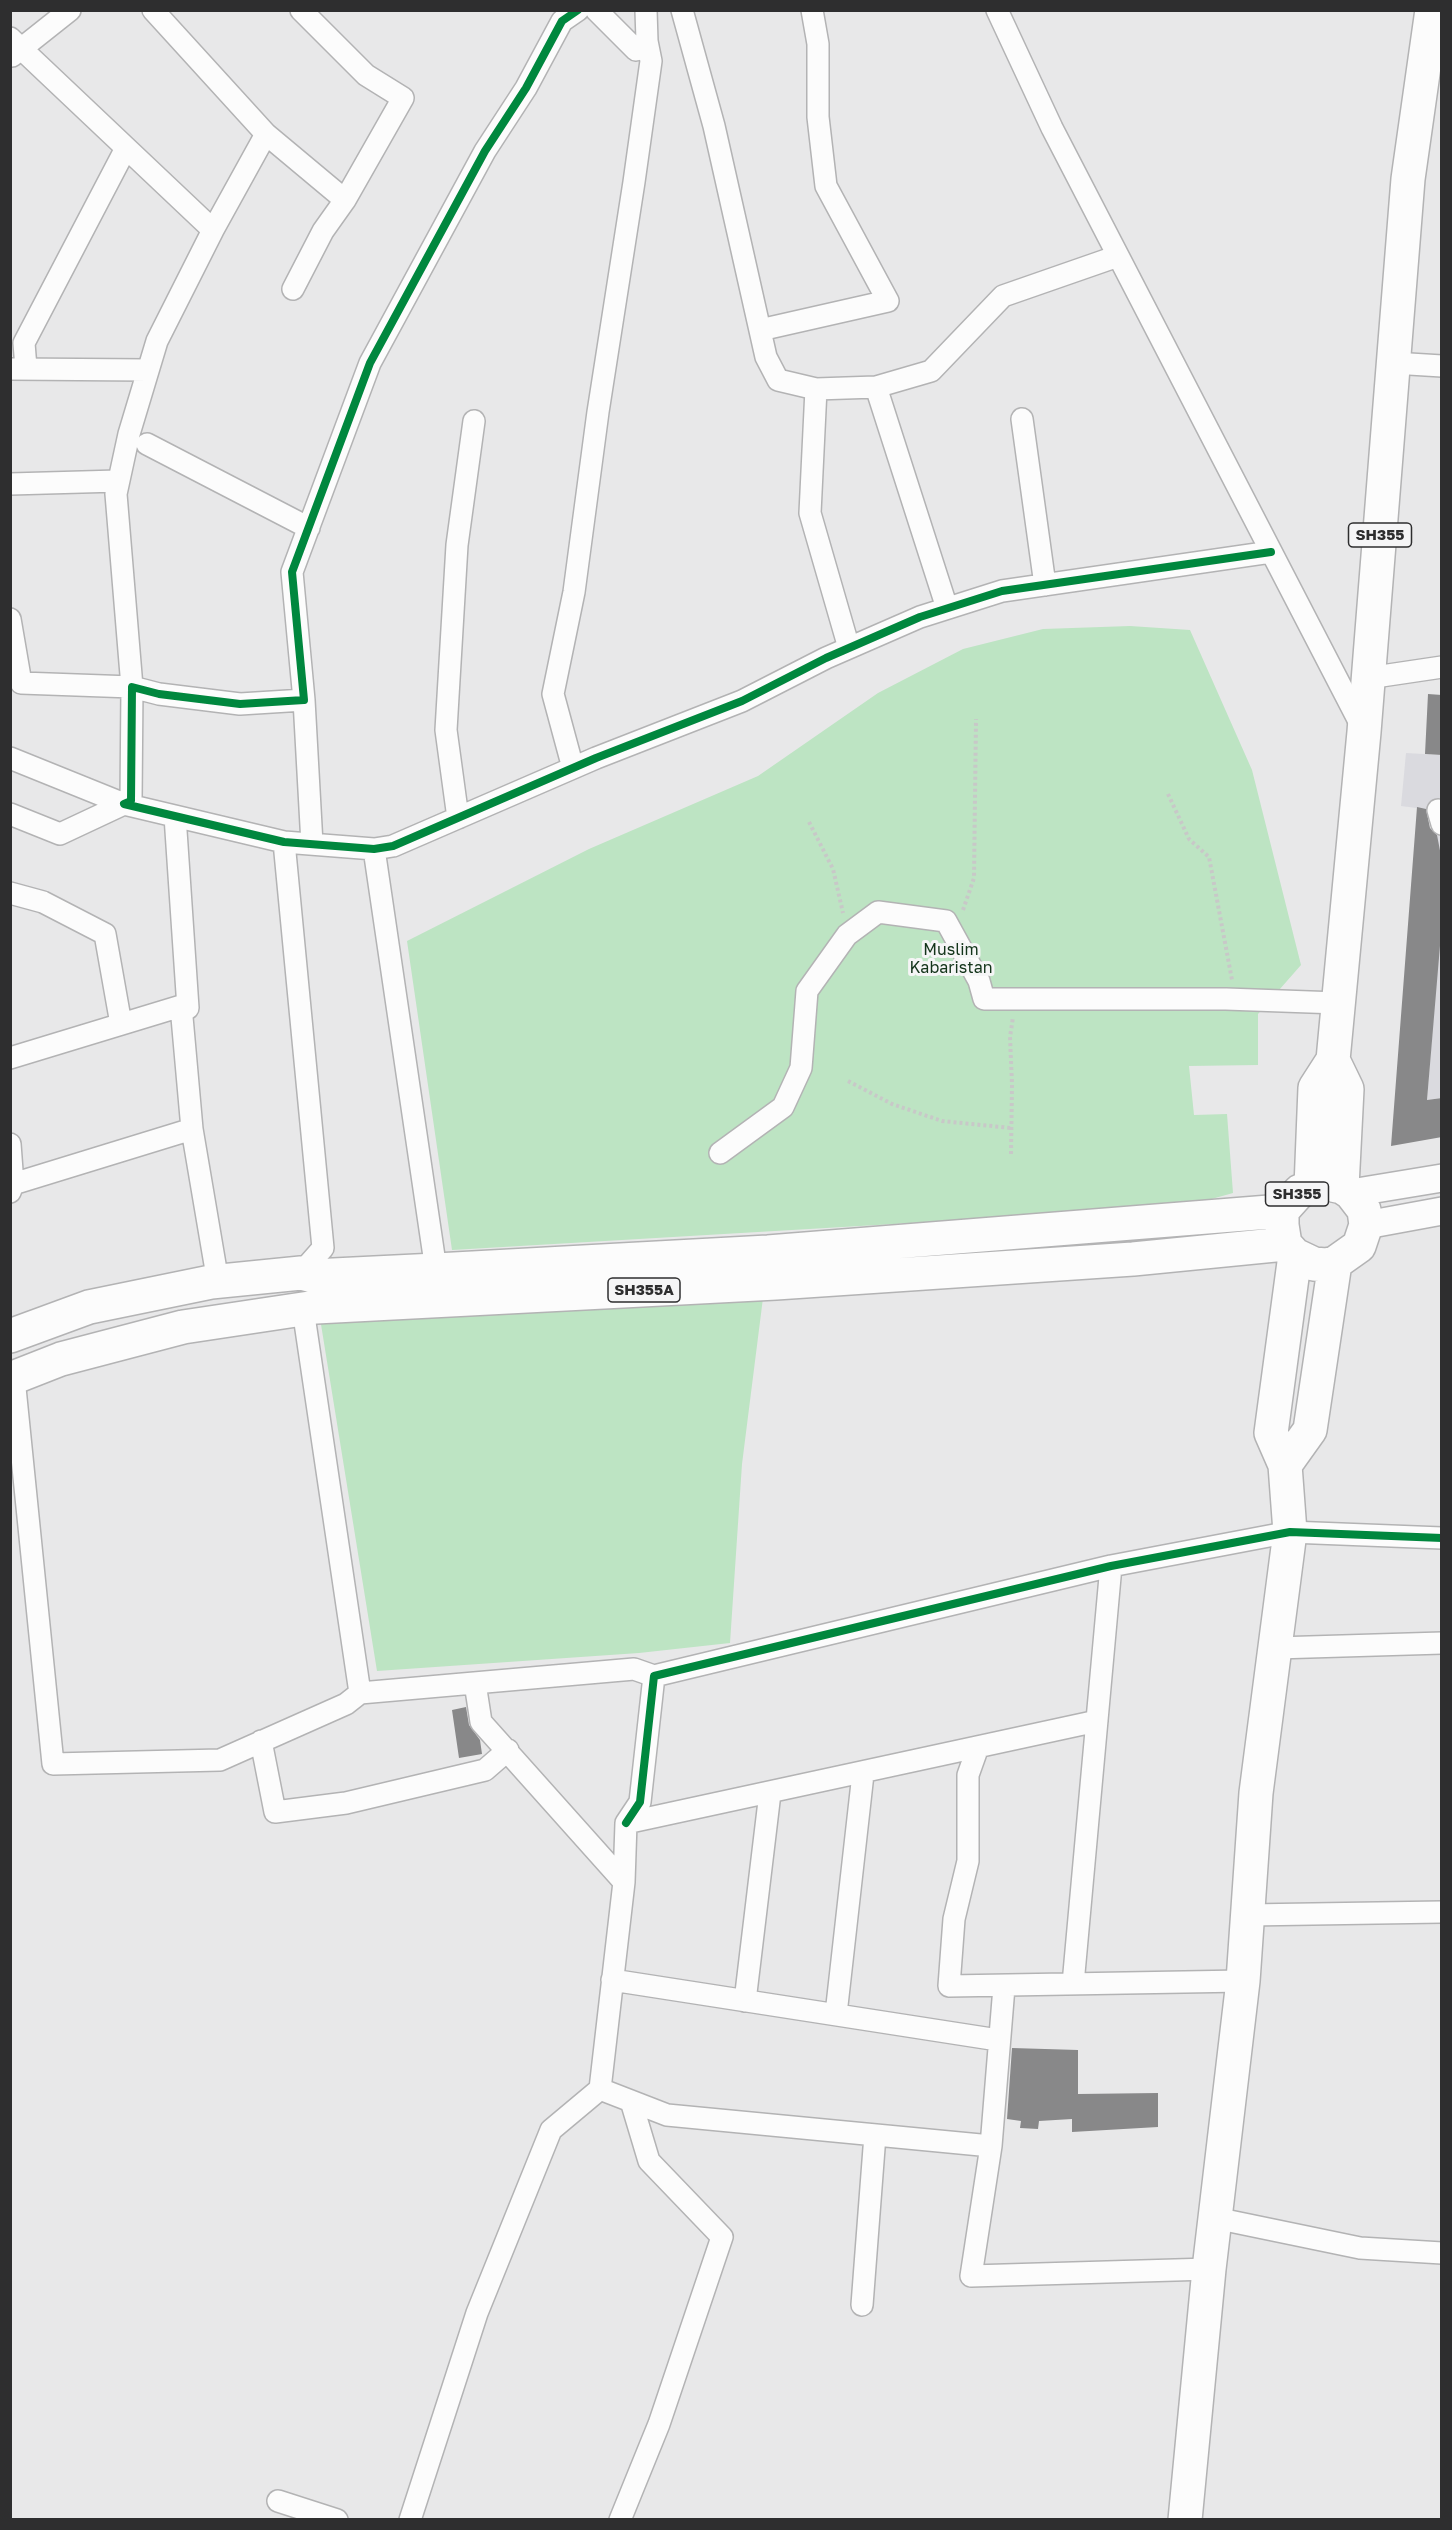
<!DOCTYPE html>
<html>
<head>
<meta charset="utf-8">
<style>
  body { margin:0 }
  #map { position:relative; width:1452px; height:2530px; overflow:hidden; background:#e8e8e9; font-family:"Golos Text",sans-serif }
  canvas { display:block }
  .frame { position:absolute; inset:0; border:12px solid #2e2e2f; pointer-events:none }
</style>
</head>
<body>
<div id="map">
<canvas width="1452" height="2530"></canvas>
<div class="frame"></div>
</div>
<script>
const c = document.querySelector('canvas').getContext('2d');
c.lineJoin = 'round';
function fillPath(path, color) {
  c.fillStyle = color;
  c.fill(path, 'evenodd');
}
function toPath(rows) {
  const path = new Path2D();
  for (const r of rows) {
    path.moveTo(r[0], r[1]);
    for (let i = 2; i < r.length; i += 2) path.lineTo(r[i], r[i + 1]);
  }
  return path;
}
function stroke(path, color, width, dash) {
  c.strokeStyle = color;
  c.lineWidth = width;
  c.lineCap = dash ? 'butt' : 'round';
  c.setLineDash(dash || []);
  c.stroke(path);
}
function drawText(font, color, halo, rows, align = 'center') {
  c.font = font + ' "Golos Text",sans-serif';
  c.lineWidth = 6;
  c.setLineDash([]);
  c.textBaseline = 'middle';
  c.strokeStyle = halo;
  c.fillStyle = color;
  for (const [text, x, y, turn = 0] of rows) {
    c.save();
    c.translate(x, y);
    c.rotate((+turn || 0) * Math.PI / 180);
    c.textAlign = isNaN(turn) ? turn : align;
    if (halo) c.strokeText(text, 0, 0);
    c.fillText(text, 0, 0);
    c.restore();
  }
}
fillPath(toPath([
  [1406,753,1441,755,1441,861,1432,810,1401,806],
  [1441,922,1441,1098,1427,1100]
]), '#dadadf');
fillPath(toPath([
  [1130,626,1190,630,1252,770,1301,965,1258,1014,1258,1065,1189,1066,1194,1115,1227,1114,1233,1193,1183,1207,452,1250,407,941,589,849,758,776,878,693,963,649,1043,629],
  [763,1298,742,1464,730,1643,639,1653,377,1671,319,1312]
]), '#bde4c3');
fillPath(toPath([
  [1428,694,1442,695,1442,755,1425,754],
  [1417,807,1426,809,1430,828,1437,835,1442,861,1442,922,1427,1100,1442,1098,1442,1137,1391,1146],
  [466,1707,469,1725,480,1740,482,1754,459,1758,452,1710],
  [1012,2048,1078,2050,1078,2094,1158,2093,1158,2127,1072,2132,1072,2119,1039,2121,1038,2129,1020,2128,1021,2121,1007,2119]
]), '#888889');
const minor = toPath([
  [578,10,562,21,526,88,485,151,370,363,292,572,304,700,240,704,159,694,132,687,131,801,124,804,284,842,374,849,393,846,596,758,742,701,826,658,920,617,1002,591,1271,552],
  [596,10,636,50,647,41,646,10],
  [682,10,714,126,766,357,778,380,816,389,876,387,931,371,1003,296,1118,256],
  [997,10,1052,128,1363,729],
  [10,38,213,230],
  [12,56,70,10],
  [266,134,345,200,403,98,366,75,301,10],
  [293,289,323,231,345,200],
  [760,330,888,301,826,186,818,117,818,44,812,10],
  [1393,363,1442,366],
  [26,368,24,343,126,148],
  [10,369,148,370],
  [876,387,947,608],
  [816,389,810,513,849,648],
  [1022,419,1045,585],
  [147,444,309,528],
  [10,484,118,481],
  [10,619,21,683,132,687,116,494,129,434,157,341,213,230,266,134,153,10],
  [1368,678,1442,667],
  [304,700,312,844],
  [10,758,124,804,60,834,10,814],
  [573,768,553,694,574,592,598,412,634,182,651,61,647,41],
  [1438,810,1442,824],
  [175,816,188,1008,181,1006],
  [458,818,446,730,457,545,474,421],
  [284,842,323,1248,301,1273],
  [374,849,436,1270],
  [10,893,43,902,105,934,121,1024],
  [10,1058,181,1006,192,1129,218,1282],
  [10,1144,13,1184,10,1192],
  [720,1153,783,1107,801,1068,807,991,847,935,878,912,946,921,979,981,984,999,1226,999,1338,1003],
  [13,1184,192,1129],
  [303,1309,360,1693,634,1669,654,1676],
  [14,1378,53,1764,220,1760,346,1704,360,1693],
  [1276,1648,1442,1643],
  [475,1683,481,1722,624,1882,626,1823,1097,1721],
  [261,1741,275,1812,346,1803,485,1770,508,1750],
  [978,1747,968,1775,968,1861,954,1919,949,1986,1243,1981],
  [626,1823,640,1802,654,1676,1111,1566,1290,1532,1442,1538],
  [624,1882,600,2089,667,2115,991,2146,1004,1987],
  [1248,1915,1442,1912],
  [612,1980,998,2040],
  [1073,1984,1111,1566],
  [745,2001,770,1793],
  [836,2014,863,1774],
  [991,2146,971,2276,1209,2269],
  [1215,2218,1360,2248,1442,2253],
  [862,2305,875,2135],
  [278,2501,337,2520],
  [410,2520,477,2313,551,2130,600,2089],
  [620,2520,659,2424,722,2237,649,2161,631,2101]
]);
const tertiary = toPath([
  [1351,1193,1442,1178],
  [1366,1225,1442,1211]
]);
const primary = toPath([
  [1333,1060,1347,1089,1342,1187],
  [1323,1183,1342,1187,1351,1193,1364,1210,1366,1225,1359,1246,1335,1263,1326,1265,1314,1264,1295,1255,1285,1244,1282,1225,1282,1211,1300,1191,1323,1183],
  [1311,1187,1315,1088,1333,1060,1364,732,1408,179,1432,10],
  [10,1336,89,1307,211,1282,301,1273,313,1276,436,1270,768,1252,1282,1211],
  [10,1379,61,1359,183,1327,316,1307,776,1283,1133,1259,1285,1244],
  [1285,1465,1310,1430,1335,1263],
  [1185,2520,1209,2269,1243,1981,1256,1793,1290,1532,1285,1465,1271,1433,1295,1255]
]);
stroke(minor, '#b3b3b4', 24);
stroke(tertiary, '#b3b3b4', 30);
stroke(primary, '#b3b3b4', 36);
stroke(toPath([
  [1168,794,1189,839,1209,857,1232,980],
  [809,822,833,869,843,913],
  [963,910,974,878,976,719],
  [848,1081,892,1104,942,1121,1011,1128],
  [1011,1154,1012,1084,1010,1037,1013,1017]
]), '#c8c8c8', 4, [3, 3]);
stroke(minor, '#fcfcfc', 21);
stroke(tertiary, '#fcfcfc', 27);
stroke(primary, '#fcfcfc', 33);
stroke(toPath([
  [578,10,562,21,526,88,485,151,370,363,292,572,304,700,240,704,159,694,132,687,131,801,124,804,284,842,374,849,393,846,596,758,742,701,826,658,920,617,1002,591,1271,552],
  [626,1823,640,1802,654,1676,1111,1566,1290,1532,1442,1538]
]), '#00873e', 8);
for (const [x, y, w] of [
  [1380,535,63],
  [1297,1194,63],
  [644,1290,72]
]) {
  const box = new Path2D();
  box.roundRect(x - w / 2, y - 12, w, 24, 4.5);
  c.fillStyle = '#f5f5f6';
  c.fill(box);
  stroke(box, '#2e2e2f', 1.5);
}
drawText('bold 15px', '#2e2e2f', null, [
  ["SH355",1380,535],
  ["SH355",1297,1194],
  ["SH355A",644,1290]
]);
drawText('16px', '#13341a', '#f5f5f6', [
  ["Muslim",951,950],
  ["Kabaristan",951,968]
]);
</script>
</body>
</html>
